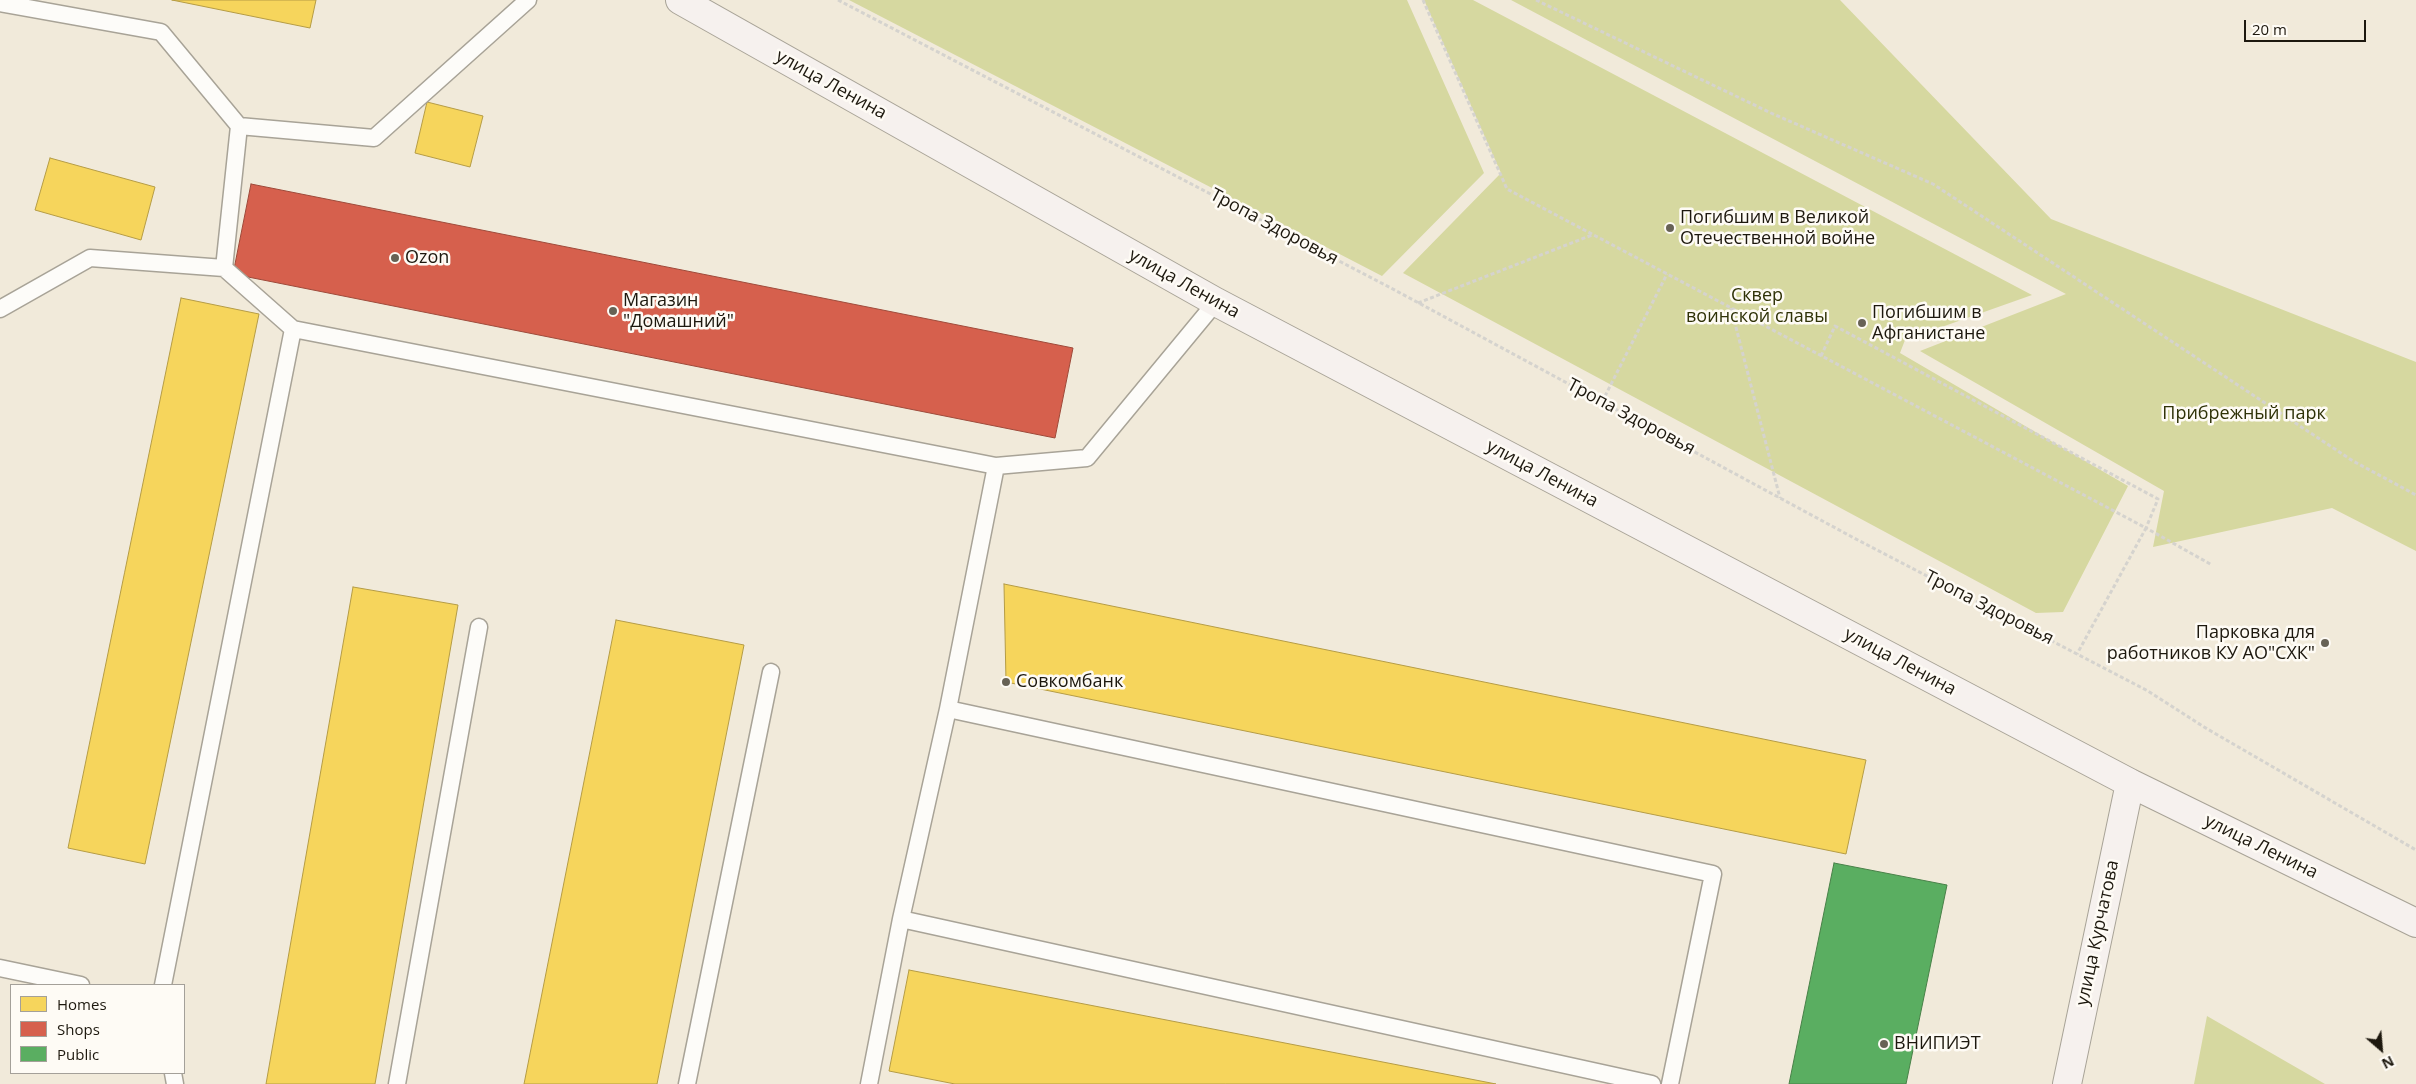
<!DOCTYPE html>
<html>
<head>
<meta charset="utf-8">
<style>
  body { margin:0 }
  #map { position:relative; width:2416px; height:1084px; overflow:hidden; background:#f1eada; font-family:"Open Sans",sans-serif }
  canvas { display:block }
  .legend { position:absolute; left:10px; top:984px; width:175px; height:90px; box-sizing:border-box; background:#fefbf5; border:1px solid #a4a099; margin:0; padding:6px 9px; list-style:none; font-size:15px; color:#1d180e }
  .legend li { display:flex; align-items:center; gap:10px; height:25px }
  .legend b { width:25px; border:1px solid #a4a099 }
  .north { position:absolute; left:2356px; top:1024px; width:50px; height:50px; -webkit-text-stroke:4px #fefbf5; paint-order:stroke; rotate:153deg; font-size:14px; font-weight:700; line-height:20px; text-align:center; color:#1d180e }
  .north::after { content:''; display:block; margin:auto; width:18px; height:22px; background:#1d180e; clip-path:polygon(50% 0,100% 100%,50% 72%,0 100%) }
  .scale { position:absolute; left:2244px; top:20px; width:122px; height:22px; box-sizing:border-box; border:2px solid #1d180e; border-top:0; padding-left:6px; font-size:15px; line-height:18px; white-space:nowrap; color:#1d180e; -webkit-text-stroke:4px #fefbf5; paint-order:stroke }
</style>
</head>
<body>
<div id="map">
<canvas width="2416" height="1084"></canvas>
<ul class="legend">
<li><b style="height:14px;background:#f6d55c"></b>Homes</li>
<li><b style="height:14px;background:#d6604d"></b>Shops</li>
<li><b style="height:14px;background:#5aae61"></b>Public</li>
</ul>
<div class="north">N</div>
<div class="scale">20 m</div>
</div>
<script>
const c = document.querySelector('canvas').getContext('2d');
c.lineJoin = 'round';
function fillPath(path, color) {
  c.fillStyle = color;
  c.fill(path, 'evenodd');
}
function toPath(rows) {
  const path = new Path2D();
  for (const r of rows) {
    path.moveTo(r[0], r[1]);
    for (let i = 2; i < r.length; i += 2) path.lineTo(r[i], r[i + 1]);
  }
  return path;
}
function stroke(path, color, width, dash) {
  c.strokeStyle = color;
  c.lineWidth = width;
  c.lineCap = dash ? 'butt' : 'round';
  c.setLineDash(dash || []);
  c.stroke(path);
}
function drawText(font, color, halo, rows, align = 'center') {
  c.font = font + ' "Open Sans",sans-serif';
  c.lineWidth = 5;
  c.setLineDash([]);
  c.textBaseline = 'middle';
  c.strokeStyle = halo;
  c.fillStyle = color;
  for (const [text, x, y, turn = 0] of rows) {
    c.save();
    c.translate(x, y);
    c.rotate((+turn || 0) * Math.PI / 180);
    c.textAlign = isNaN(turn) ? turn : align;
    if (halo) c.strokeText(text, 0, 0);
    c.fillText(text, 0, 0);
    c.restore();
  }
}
fillPath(toPath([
  [849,0,1407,0,1484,173,1382,276],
  [1424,0,1473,0,2032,295,1905,340,1900,353,2128,486,2063,612,2036,613,1403,273,1501,173],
  [1511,0,1840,0,2051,219,2416,362,2416,551,2332,508,2153,547,2164,491,1920,351,2066,294],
  [2207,1016,2325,1084,2194,1084]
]), '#d6d8a0');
const homes = toPath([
  [172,0,316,0,310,28,172,0],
  [427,102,483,116,470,167,415,153,427,102],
  [50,158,155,187,141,240,35,210,50,158],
  [181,298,259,314,145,864,68,848,181,298],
  [1004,584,1866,760,1846,854,1006,682,1004,584],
  [353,587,458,605,375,1084,266,1084,353,587],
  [616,620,744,645,657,1084,524,1084,616,620],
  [909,970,1496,1084,955,1084,889,1071,909,970]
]);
fillPath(homes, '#f6d55c');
stroke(homes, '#b59c45', 1);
const shops = toPath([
  [251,184,1073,348,1055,438,233,274,251,184]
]);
fillPath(shops, '#d6604d');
stroke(shops, '#9e4a3a', 1);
const public = toPath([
  [1834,863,1947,885,1906,1084,1789,1084,1834,863]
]);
fillPath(public, '#5aae61');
stroke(public, '#488148', 1);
const lane = toPath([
  [0,3,161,32,239,126],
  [224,268,293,329,996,466],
  [1216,302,1087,458,996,466,948,709,1713,874,1670,1084],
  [0,309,90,258,224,268,239,126,374,138,528,0],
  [948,709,901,919,1652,1084],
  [0,968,81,985],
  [163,985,293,329],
  [173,1073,175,1084],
  [397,1084,479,627],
  [687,1084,771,672],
  [869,1084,901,919]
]);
const secondary = toPath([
  [680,0,1216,302,2130,783,2416,923],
  [2067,1084,2130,783]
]);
stroke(lane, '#a8a397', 19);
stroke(secondary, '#a8a397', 30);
stroke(toPath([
  [838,0,1391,288,1854,538,2148,691,2204,727,2416,850],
  [1423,0,1507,189,2146,528,2077,654],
  [1536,0,1771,113,1933,184,2353,461,2416,495],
  [1418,303,1592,235],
  [1731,308,1780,498],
  [1821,356,1835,326,2158,499,2146,528,2212,565],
  [1602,402,1667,274]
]), '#d5d3ce', 3, [4, 2.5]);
stroke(lane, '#fdfcf9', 16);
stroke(secondary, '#f6f1ee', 28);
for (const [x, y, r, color] of [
  [1670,228,5,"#676255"],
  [395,258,5,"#676255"],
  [613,311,5,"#676255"],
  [1862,323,5,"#676255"],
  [2325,643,5,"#676255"],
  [1006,682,5,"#676255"],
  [1884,1044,5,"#676255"]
]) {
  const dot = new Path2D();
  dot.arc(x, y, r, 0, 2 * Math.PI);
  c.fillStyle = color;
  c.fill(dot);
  stroke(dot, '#fefbf5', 2);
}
drawText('18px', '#1d180e', '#fefbf5', [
  ["улица Ленина",831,85,29],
  ["Тропа Здоровья",1274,227,28],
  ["улица Ленина",1184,284,29],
  ["Тропа Здоровья",1631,417,28],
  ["улица Ленина",1542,474,28],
  ["Тропа Здоровья",1989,608,27],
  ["улица Ленина",1900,662,28],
  ["улица Ленина",2261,847,26],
  ["улица Курчатова",2098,933,-78]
]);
drawText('18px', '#1d180e', '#fefbf5', [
  ["Погибшим в Великой",1680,218],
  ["Отечественной войне",1680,239],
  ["Ozon",405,258],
  ["Магазин",623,301],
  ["\"Домашний\"",623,322],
  ["Погибшим в",1872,313],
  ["Афганистане",1872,334],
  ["Парковка для",2315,633,"right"],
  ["работников КУ АО\"СХК\"",2315,654,"right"],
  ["Совкомбанк",1016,682],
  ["ВНИПИЭТ",1894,1044]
], 'left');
drawText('18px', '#2f3207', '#fefbf5', [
  ["Сквер",1757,296],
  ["воинской славы",1757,317],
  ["Прибрежный парк",2244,414]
]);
</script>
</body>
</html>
